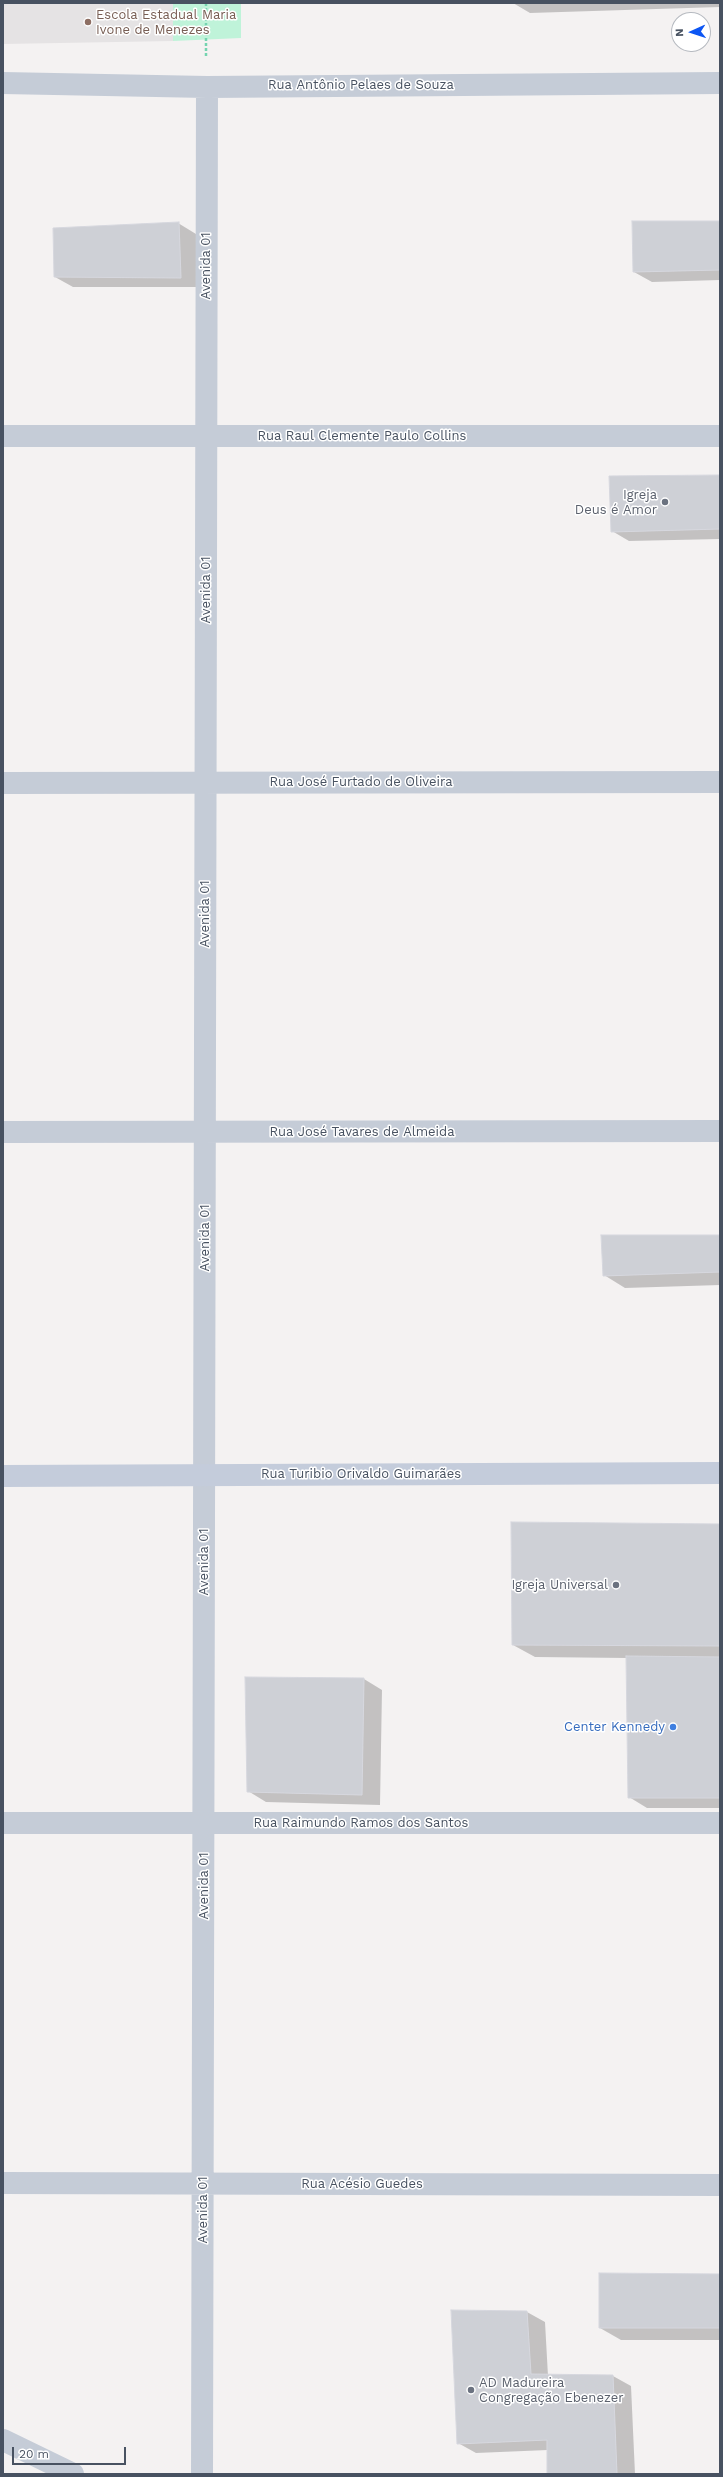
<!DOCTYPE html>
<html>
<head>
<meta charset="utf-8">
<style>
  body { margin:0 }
  #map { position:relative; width:723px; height:2477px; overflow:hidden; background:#f4f2f2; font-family:"Work Sans",sans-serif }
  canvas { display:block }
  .frame { position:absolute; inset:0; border:4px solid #485261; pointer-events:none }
  .north { position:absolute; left:671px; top:12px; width:40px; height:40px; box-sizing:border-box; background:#fff; border:1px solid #b6bac0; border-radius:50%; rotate:267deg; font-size:11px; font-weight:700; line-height:16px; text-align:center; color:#485261 }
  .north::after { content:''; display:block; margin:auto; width:14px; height:18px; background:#0d56f3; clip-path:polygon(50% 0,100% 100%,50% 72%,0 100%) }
  .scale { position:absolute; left:12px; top:2447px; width:114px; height:18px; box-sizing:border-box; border:2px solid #485261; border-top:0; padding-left:5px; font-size:12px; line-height:14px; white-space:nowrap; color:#485261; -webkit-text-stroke:3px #fff; paint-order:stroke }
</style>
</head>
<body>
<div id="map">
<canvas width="723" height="2477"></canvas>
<div class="frame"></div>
<div class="north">N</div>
<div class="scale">20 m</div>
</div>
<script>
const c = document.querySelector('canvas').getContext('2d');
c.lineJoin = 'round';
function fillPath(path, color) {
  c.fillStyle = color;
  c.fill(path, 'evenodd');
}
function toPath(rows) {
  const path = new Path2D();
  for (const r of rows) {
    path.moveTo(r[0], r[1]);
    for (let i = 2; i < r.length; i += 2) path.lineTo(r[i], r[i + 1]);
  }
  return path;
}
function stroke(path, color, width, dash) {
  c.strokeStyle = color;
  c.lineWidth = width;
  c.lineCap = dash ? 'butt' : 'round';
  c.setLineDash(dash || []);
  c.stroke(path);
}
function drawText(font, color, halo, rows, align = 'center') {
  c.font = font + ' "Work Sans",sans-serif';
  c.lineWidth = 3;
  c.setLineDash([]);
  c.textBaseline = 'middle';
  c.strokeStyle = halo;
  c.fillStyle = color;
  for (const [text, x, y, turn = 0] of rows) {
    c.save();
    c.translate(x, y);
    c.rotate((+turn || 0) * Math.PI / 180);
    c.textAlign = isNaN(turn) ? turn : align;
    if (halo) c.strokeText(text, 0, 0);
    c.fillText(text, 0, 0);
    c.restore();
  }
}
fillPath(toPath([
  [3,3,173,3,173,41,3,44]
]), '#e5e3e4');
fillPath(toPath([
  [173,3,241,3,241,38,173,41]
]), '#bff3d9');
fillPath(toPath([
  [513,3,720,3,720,7,530,13],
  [720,222,720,280,652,282,634,272],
  [178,223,196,234,198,287,73,287,55,277],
  [720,476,720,539,629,541,612,531],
  [720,1236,720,1285,625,1288,604,1275],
  [720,1525,720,1808,647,1808,629,1797,627,1658,535,1657,513,1645],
  [246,1678,364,1679,382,1690,380,1805,266,1802,248,1791],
  [720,2275,720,2340,621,2340,600,2328],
  [452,2311,527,2312,545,2322,548,2376,613,2376,631,2386,635,2474,548,2474,548,2450,476,2453,458,2443]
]), '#0003');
const building = toPath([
  [632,221,720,221,720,270,633,272,632,221],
  [179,222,181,278,54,277,53,228,179,222],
  [720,475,720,529,611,532,609,476,720,475],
  [601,1235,720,1235,720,1272,603,1276,601,1235],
  [511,1522,720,1524,720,1646,512,1645,511,1522],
  [626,1656,720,1657,720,1798,628,1798,626,1656],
  [245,1677,364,1678,362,1795,247,1792,245,1677],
  [599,2273,720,2274,720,2328,599,2328,599,2273],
  [451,2310,527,2311,531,2374,613,2375,617,2474,547,2474,547,2440,457,2444,451,2310]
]);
fillPath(building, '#ced0d6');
stroke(building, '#d6d7de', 1);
stroke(toPath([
  [206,3,206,56]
]), '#74d4b0', 2.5, [3, 2]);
stroke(toPath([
  [3,83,207,87,720,83],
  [3,436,720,436],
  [3,783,720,782],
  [3,1132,720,1131],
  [3,1823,720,1823],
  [3,2183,720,2185],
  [3,2440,73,2474],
  [202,2474,207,87]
]), '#c5ccd7', 22);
stroke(toPath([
  [3,1476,720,1473]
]), '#c4ccdb', 22);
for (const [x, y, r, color] of [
  [88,22,4,"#8d6e63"],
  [665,502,4,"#6b7280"],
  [616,1585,4,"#6b7280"],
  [673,1727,4,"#3f7fe0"],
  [471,2390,4,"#6b7280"]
]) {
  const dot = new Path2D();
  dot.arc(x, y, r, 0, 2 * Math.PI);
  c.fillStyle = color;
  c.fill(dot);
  stroke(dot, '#fff', 1.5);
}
drawText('13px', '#785e54', '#fff', [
  ["Escola Estadual Maria",96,15],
  ["Ivone de Menezes",96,30]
], 'left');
drawText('13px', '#485261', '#fff', [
  ["Rua Antônio Pelaes de Souza",361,85],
  ["Avenida 01",206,266,-90],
  ["Rua Raul Clemente Paulo Collins",362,436],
  ["Avenida 01",206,590,-90],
  ["Rua José Furtado de Oliveira",361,782],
  ["Avenida 01",205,914,-90],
  ["Rua José Tavares de Almeida",362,1132],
  ["Avenida 01",205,1238,-90],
  ["Rua Turibio Orivaldo Guimarães",361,1474],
  ["Avenida 01",204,1562,-90],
  ["Rua Raimundo Ramos dos Santos",361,1823],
  ["Avenida 01",204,1886,-90],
  ["Rua Acésio Guedes",362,2184],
  ["Avenida 01",203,2210,-90]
]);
drawText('13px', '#5b616d', '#fff', [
  ["Igreja",657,495],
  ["Deus é Amor",657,510],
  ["Igreja Universal",608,1585],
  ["AD Madureira",479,2383,"left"],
  ["Congregação Ebenezer",479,2398,"left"]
], 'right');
drawText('13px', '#366cbe', '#fff', [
  ["Center Kennedy",665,1727]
], 'right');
</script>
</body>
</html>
